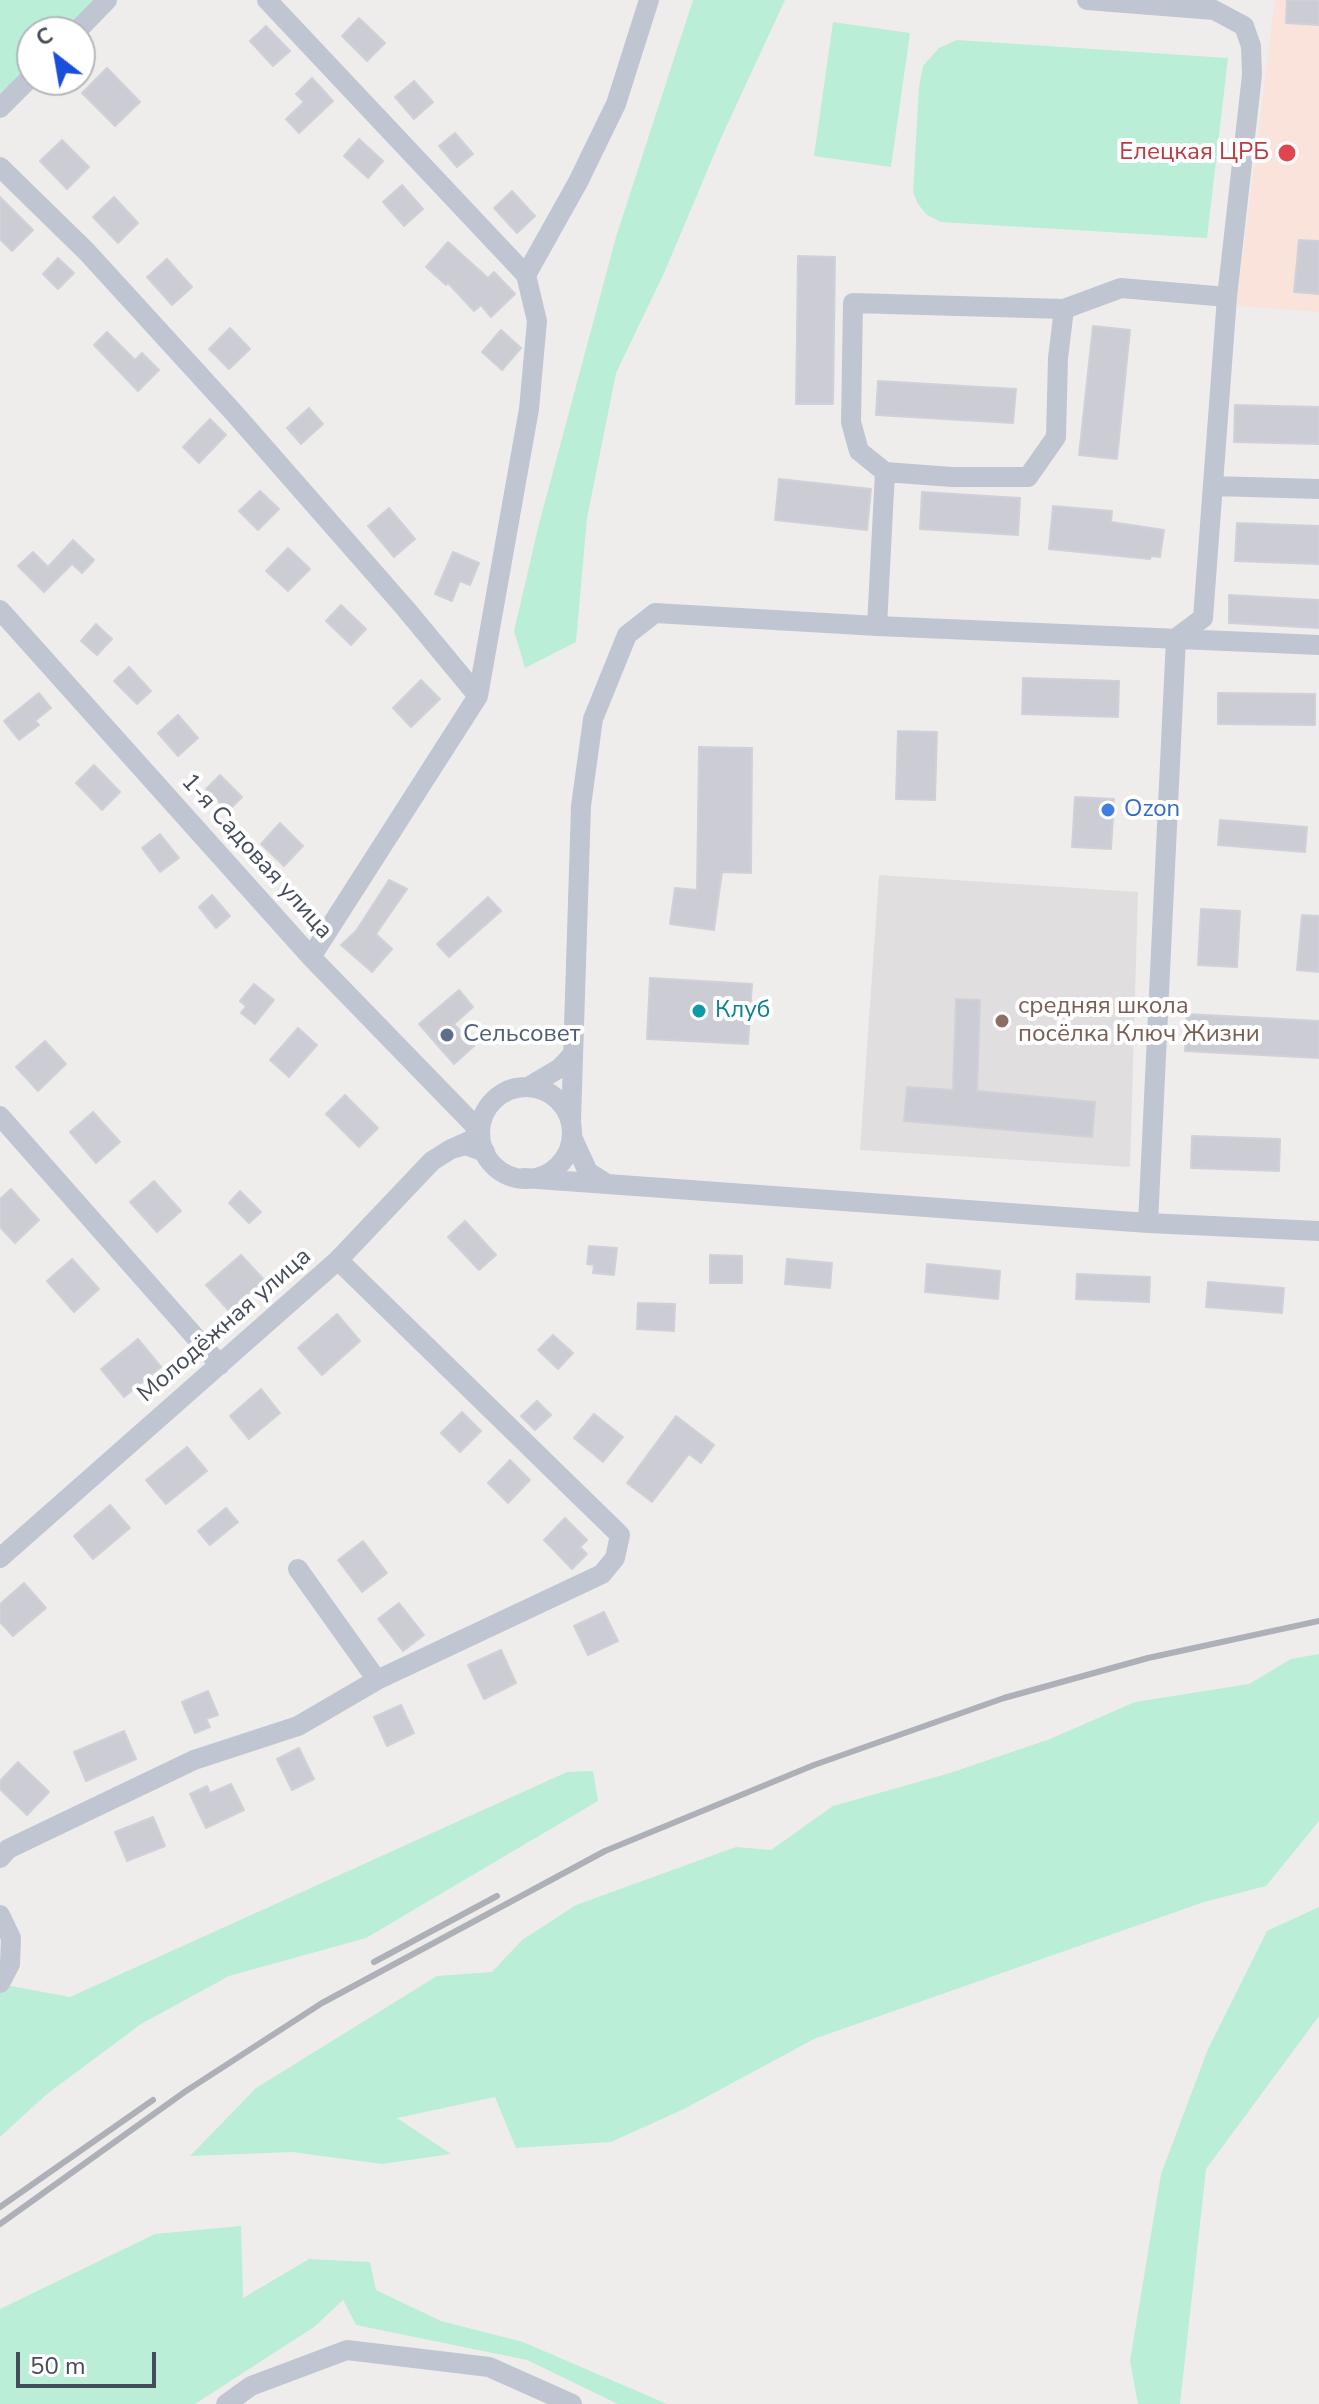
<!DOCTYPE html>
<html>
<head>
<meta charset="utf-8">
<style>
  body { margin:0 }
  #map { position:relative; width:1319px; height:2404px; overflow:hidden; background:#efedec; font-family:"Nunito Sans",sans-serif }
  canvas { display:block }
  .north { position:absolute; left:16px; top:16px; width:80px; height:80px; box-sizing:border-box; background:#fff; border:2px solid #b5b7bd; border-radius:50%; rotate:329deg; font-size:22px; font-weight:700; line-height:32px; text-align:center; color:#454c59 }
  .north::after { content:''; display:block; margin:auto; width:28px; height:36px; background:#1a4fdb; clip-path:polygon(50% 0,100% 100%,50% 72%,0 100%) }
  .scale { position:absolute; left:16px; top:2352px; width:140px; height:36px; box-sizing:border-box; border:4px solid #454c59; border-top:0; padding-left:10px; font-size:24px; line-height:28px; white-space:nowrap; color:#454c59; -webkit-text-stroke:6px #fff; paint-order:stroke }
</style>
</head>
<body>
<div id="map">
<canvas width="1319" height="2404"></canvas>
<div class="north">С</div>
<div class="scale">50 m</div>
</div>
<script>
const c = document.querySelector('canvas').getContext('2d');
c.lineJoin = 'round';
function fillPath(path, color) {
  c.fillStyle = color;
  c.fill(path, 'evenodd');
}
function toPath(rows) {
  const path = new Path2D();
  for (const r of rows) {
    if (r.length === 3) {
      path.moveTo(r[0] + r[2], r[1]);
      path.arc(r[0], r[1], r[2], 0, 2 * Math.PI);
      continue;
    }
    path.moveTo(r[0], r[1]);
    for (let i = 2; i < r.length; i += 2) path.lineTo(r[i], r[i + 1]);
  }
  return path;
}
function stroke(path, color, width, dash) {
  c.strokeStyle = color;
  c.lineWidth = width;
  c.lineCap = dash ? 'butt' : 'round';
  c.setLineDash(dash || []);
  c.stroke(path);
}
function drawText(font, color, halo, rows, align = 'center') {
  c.font = font + ' "Nunito Sans",sans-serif';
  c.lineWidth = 8;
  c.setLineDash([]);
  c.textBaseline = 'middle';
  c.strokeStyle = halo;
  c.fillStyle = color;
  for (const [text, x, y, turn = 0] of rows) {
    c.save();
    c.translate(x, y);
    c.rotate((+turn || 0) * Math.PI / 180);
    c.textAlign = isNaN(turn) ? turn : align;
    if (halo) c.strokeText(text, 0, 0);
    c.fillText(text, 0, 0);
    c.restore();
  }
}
fillPath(toPath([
  [879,875,1138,892,1130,1167,860,1150]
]), '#e0dede');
fillPath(toPath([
  [1275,0,1319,0,1319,312,1236,306]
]), '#fae3db');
fillPath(toPath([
  [0,0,93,0,63,32,32,32,32,64,0,93],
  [693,0,785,0,721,138,665,271,616,373,587,518,576,642,525,668,514,631,539,524,616,237],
  [833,22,910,33,891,167,814,156],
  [957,40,1228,58,1207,238,941,222,927,215,918,204,913,192,919,87,923,66,939,48],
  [1319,1654,1319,1821,1266,1886,1204,1902,814,2039,684,2109,611,2142,516,2148,495,2097,397,2118,451,2154,382,2164,292,2152,190,2156,256,2088,437,1976,492,1972,522,1940,576,1905,736,1847,771,1850,833,1806,950,1773,1050,1739,1135,1702,1249,1684,1291,1659],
  [593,1771,598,1801,366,1938,229,1976,141,2024,47,2094,0,2137,0,1984,70,1997,567,1772],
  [1319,1907,1319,2016,1206,2169,1180,2404,1138,2404,1130,2361,1161,2174,1208,2049,1267,1931],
  [241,2226,243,2298,309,2259,370,2262,376,2290,441,2321,523,2342,667,2404,618,2404,527,2360,356,2325,343,2300,314,2327,195,2404,0,2404,0,2309,155,2234]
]), '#baeed6');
const building = toPath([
  [1287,0,1319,0,1319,25,1286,23,1287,0],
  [359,18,385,43,367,61,342,36,359,18],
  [266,26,290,51,273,66,250,41,266,26],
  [107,68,140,102,115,126,82,93,107,68],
  [312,78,333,101,299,133,286,119,304,102,296,94,312,78],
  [414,81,433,102,414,119,395,97,414,81],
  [455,133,473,154,457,167,439,146,455,133],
  [359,139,383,161,368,178,344,156,359,139],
  [62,140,89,167,67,189,40,161,62,140],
  [402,185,423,209,404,226,383,202,402,185],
  [512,191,535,216,517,233,494,208,512,191],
  [0,197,33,230,12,251,0,239,0,197],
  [114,197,138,223,118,243,93,217,114,197],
  [1299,240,1319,241,1319,294,1294,292,1299,240],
  [448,242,488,278,494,272,515,294,491,317,481,305,474,311,448,283,446,285,426,267,448,242],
  [798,256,835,257,833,404,796,404,798,256],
  [58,258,74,273,58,289,43,274,58,258],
  [167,259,192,287,172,305,147,277,167,259],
  [1093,326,1130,330,1117,459,1079,455,1093,326],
  [230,328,250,349,229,369,209,349,230,328],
  [501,330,521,348,502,370,482,352,501,330],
  [107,332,135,360,142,353,159,370,138,391,94,345,107,332],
  [878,381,1016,389,1013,423,876,415,878,381],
  [1235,405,1319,407,1319,444,1234,442,1235,405],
  [309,408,323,424,301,444,287,428,309,408],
  [210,419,226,435,199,463,183,447,210,419],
  [779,479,871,489,867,530,775,520,779,479],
  [260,491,279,509,258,530,239,511,260,491],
  [922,492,1020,498,1018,535,920,529,922,492],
  [1053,506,1112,511,1111,522,1164,530,1160,557,1151,556,1150,559,1049,549,1053,506],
  [389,508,415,539,394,557,368,526,389,508],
  [1237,523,1319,526,1319,564,1235,561,1237,523],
  [73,540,94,560,82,573,72,564,44,592,18,566,33,552,48,567,73,540],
  [288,548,310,569,288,591,266,571,288,548],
  [453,552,479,563,470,585,460,581,452,601,435,594,453,552],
  [1229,595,1319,600,1319,628,1229,623,1229,595],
  [341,605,366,629,351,645,326,621,341,605],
  [96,624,112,639,97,655,81,641,96,624],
  [129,667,151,691,137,704,114,681,129,667],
  [1023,678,1119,681,1118,717,1022,714,1023,678],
  [421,680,440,699,411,727,393,708,421,680],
  [39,693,51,708,35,721,39,725,19,740,4,721,39,693],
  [1218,693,1315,694,1315,725,1218,724,1218,693],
  [178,715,198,738,178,756,158,733,178,715],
  [898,731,937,732,935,800,896,799,898,731],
  [699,747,752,748,751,873,722,872,714,930,670,924,675,888,697,890,699,747],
  [94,765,120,792,102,810,76,783,94,765],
  [220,775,242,797,228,811,206,789,220,775],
  [1075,797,1114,799,1111,849,1072,847,1075,797],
  [1220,820,1307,827,1305,852,1218,845,1220,820],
  [280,823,303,846,284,866,261,844,280,823],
  [160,834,179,858,160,872,142,848,160,834],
  [389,880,407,889,376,934,392,949,372,972,341,945,356,931,389,880],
  [212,895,230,916,216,928,199,907,212,895],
  [488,897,501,911,449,957,437,944,488,897],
  [1201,909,1240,911,1237,967,1198,965,1201,909],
  [1302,915,1319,916,1319,972,1297,970,1302,915],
  [650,978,752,984,748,1044,647,1039,650,978],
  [254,984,274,1000,255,1024,241,1013,246,1006,240,1001,254,984],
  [459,990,473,1007,454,1024,474,1046,454,1064,419,1024,459,990],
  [956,999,980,1000,977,1091,1095,1102,1092,1137,904,1121,907,1087,953,1090,956,999],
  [1187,1014,1319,1021,1319,1058,1185,1051,1187,1014],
  [298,1028,317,1045,289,1077,270,1060,298,1028],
  [45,1041,66,1064,38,1091,16,1067,45,1041],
  [345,1095,378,1128,359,1147,326,1114,345,1095],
  [93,1112,120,1142,96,1163,70,1132,93,1112],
  [1192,1136,1280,1139,1279,1171,1191,1168,1192,1136],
  [154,1181,181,1211,157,1232,130,1202,154,1181],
  [11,1189,39,1220,15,1243,0,1227,0,1199,11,1189],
  [240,1191,261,1212,249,1223,229,1203,240,1191],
  [465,1221,496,1255,479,1270,448,1237,465,1221],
  [589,1246,617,1248,614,1275,593,1273,594,1265,587,1264,589,1246],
  [241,1255,264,1280,229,1311,206,1285,241,1255],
  [710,1255,742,1256,742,1283,710,1283,710,1255],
  [72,1259,99,1289,74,1312,47,1281,72,1259],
  [787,1259,832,1263,830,1288,785,1284,787,1259],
  [927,1264,1000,1271,998,1299,925,1292,927,1264],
  [1077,1274,1150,1277,1149,1302,1076,1299,1077,1274],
  [1208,1282,1284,1288,1282,1313,1206,1307,1208,1282],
  [638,1303,675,1304,674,1331,637,1329,638,1303],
  [337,1314,360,1341,322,1375,298,1348,337,1314],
  [553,1335,573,1353,558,1369,538,1350,553,1335],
  [138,1339,161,1367,124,1397,101,1369,138,1339],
  [261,1389,280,1413,249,1439,230,1416,261,1389],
  [537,1401,551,1415,535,1430,521,1416,537,1401],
  [462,1412,481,1431,460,1452,441,1433,462,1412],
  [594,1414,623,1437,603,1462,574,1438,594,1414],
  [676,1416,714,1445,701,1463,689,1454,652,1502,627,1483,676,1416],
  [187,1447,207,1471,166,1504,146,1480,187,1447],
  [510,1460,530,1480,508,1503,488,1483,510,1460],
  [110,1505,130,1528,93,1559,74,1536,110,1505],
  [226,1508,238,1522,210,1545,198,1531,226,1508],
  [565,1518,587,1540,580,1547,587,1554,572,1569,544,1540,565,1518],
  [363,1541,387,1573,362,1592,338,1560,363,1541],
  [24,1583,46,1608,13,1636,0,1622,0,1604,24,1583],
  [399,1603,424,1635,403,1651,378,1619,399,1603],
  [604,1612,618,1641,588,1655,574,1626,604,1612],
  [501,1650,516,1683,484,1699,468,1665,501,1650],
  [208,1691,218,1715,206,1719,210,1727,195,1733,182,1702,208,1691],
  [401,1705,414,1733,387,1746,374,1717,401,1705],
  [124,1731,136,1759,86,1781,74,1752,124,1731],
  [299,1748,314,1779,292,1790,277,1759,299,1748],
  [18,1762,49,1792,27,1815,0,1789,0,1781,18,1762],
  [231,1784,244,1810,206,1828,190,1794,207,1786,210,1793,231,1784],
  [153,1817,165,1846,127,1861,115,1832,153,1817]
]);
fillPath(building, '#cccdd4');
stroke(building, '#d0d1d8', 2);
stroke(toPath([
  [267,0,526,275,537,321,529,409,478,696,311,957],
  [1087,0,1214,10,1244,26,1251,46,1252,75,1227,297],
  [76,32,107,0],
  [0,108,32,76],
  [0,167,87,252,235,414,405,608,478,696],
  [526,275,578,182,616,104,649,0],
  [885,472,952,477,1028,477,1056,437,1058,358,1064,309],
  [1213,486,1319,489],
  [0,610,311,957,480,1131,471,1140,451,1149],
  [877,626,885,472,859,451,851,422,853,303,1064,309,1121,288,1227,297,1203,618,1176,638,1148,1223],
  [528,1087,560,1068,573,1054],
  [526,1133,46],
  [0,1116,220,1365],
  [571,1121,581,806,593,719,627,635,655,613,877,626,1319,645],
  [572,1137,588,1172,607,1184],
  [524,1178,1148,1223,1319,1231],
  [0,1558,338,1260,432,1161,451,1149,466,1145,485,1152],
  [298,1569,377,1680],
  [0,1858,8,1849,194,1760,298,1726,377,1680,602,1574,615,1558,620,1535,338,1260],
  [0,1915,11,1938,10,1964,0,1983],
  [226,2404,251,2386,347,2350,489,2367,572,2404]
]), '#bfc6d2', 20);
stroke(toPath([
  [374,1962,497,1896],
  [0,2207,153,2100],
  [0,2224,186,2091,322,2003,605,1851,814,1765,1004,1698,1148,1658,1319,1621]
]), '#aeb0b7', 6);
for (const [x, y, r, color] of [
  [1287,153,10,"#e0444e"],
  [1108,810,8,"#3f7fe0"],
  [699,1011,8,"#0f9aa8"],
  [1002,1021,8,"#8d6e63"],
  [447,1035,8,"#5c6f8a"]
]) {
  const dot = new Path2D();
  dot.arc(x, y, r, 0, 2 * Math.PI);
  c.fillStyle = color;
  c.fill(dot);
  stroke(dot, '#fff', 3);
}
drawText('24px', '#be3a42', '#fff', [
  ["Елецкая ЦРБ",1269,153]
], 'right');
drawText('24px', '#366cbe', '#fff', [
  ["Ozon",1124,810]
], 'left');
drawText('24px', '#454c59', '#fff', [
  ["1-я Садовая улица",256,857,48],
  ["Молодёжная улица",225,1326,-41]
]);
drawText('24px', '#785e54', '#fff', [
  ["средняя школа",1018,1007],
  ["посёлка Ключ Жизни",1018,1035]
], 'left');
drawText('24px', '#0d838f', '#fff', [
  ["Клуб",715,1011]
], 'left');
drawText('24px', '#4e5e75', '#fff', [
  ["Сельсовет",463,1035]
], 'left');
</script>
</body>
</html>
